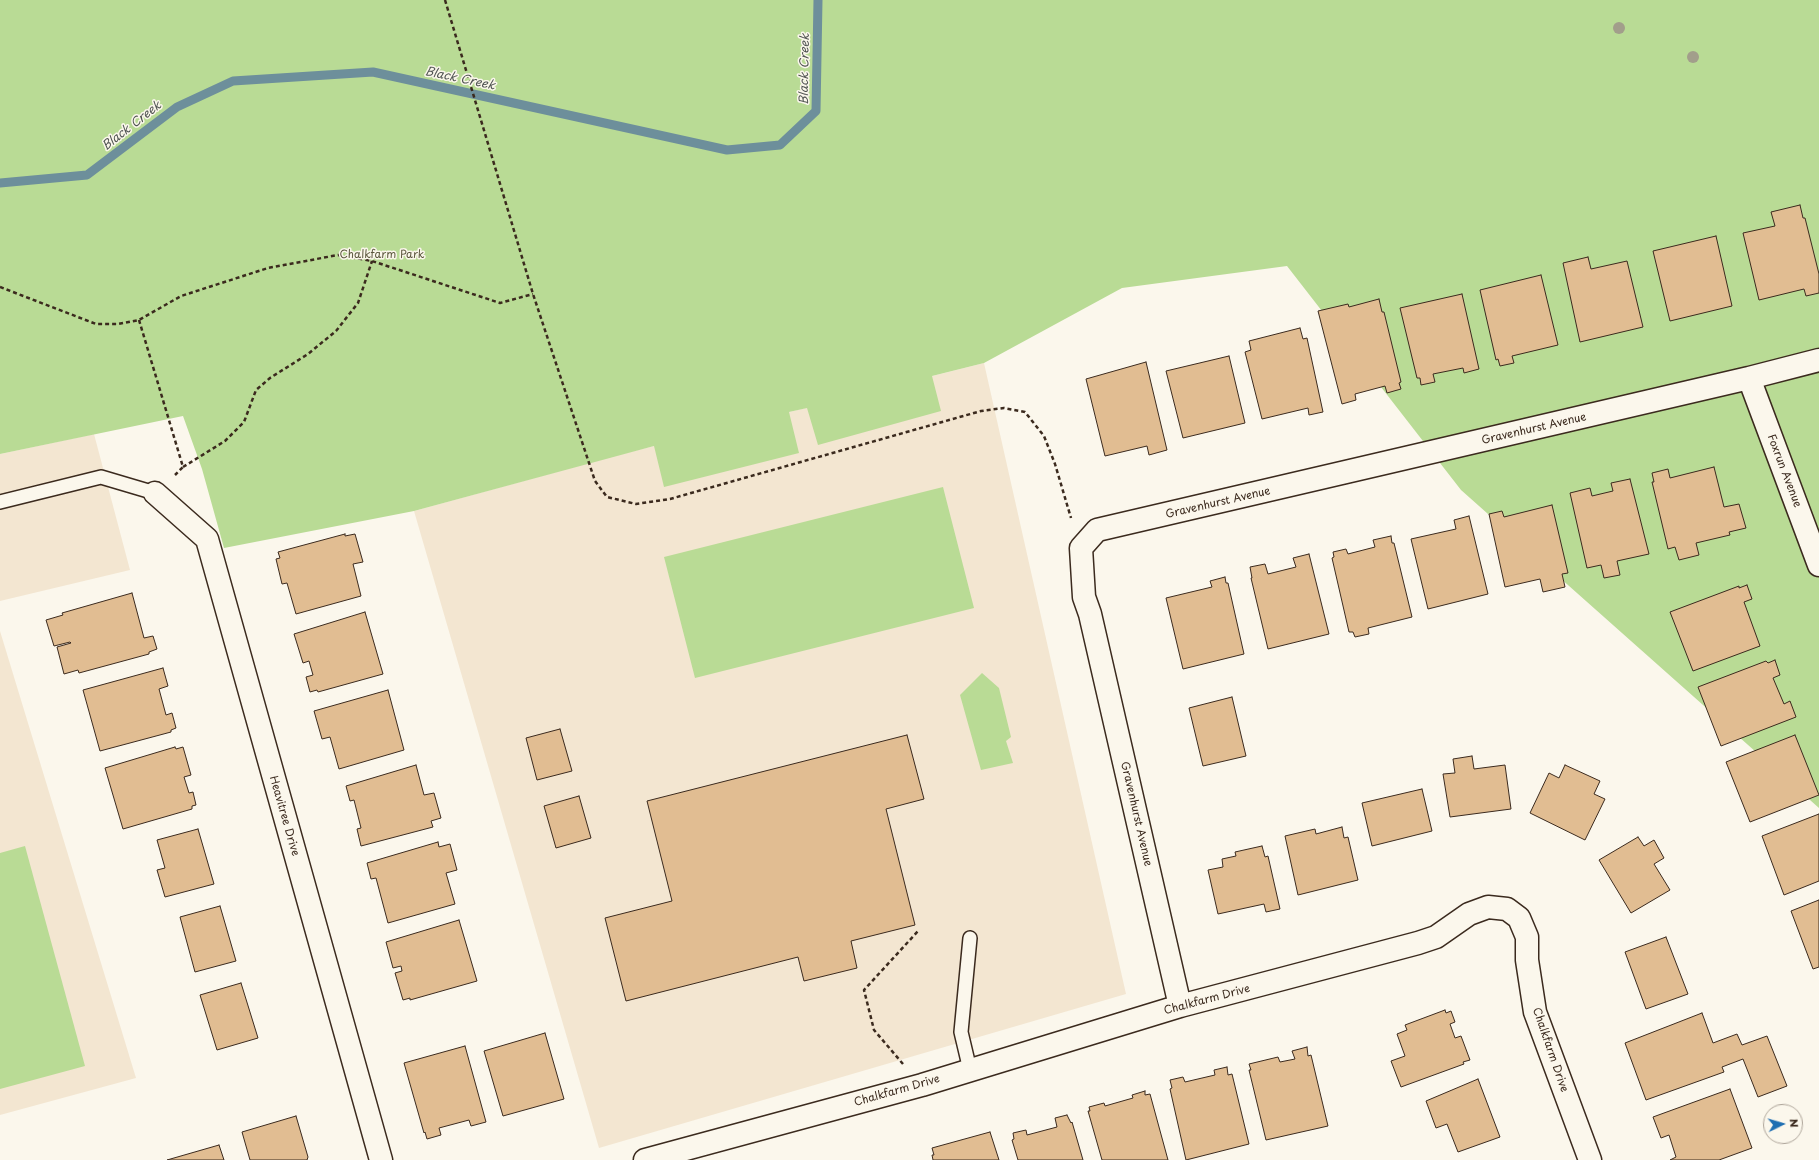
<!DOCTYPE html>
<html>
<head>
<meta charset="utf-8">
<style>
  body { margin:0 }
  #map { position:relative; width:1819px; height:1160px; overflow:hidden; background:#fbf7ec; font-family:"Playpen Sans",sans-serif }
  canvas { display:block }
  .north { position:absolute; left:1763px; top:1104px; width:40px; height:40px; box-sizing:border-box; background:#fbf7ec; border:1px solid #aea59a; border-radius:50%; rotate:85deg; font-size:11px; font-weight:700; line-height:16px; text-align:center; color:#3b2a1e }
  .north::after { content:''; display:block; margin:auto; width:14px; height:18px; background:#1f6fb2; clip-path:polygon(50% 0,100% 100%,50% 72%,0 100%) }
</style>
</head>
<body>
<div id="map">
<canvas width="1819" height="1160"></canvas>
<div class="north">N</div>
</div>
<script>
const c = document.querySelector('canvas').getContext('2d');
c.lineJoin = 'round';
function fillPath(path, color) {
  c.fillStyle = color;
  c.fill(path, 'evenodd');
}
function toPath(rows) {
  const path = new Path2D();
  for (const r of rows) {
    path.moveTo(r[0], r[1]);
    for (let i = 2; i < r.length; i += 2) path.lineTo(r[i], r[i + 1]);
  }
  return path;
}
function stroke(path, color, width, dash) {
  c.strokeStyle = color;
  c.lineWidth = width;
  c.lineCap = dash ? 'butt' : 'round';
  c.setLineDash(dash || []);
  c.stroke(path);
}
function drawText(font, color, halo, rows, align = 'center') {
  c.font = font + ' "Playpen Sans",sans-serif';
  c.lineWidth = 3;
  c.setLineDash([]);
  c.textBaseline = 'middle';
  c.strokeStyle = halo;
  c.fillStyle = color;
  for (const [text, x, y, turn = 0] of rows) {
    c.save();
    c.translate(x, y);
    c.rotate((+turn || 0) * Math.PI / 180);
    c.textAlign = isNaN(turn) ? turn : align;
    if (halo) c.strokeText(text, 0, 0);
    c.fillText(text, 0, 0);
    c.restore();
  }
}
fillPath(toPath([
  [984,363,1126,994,599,1148,414,511,618,455],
  [94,434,130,570,0,601,0,454],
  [0,631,136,1078,0,1115]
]), '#f3e6d1');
fillPath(toPath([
  [0,0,1819,0,1819,808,1461,490,1287,266,1122,288,984,363,932,376,941,411,818,445,807,408,789,412,799,453,664,487,654,446,414,511,224,548,202,469,183,416,0,454],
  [943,487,974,608,695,678,664,557],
  [982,673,999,688,1011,737,1006,741,1013,763,981,770,960,695],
  [25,846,85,1066,0,1089,0,853]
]), '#b9db95');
stroke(toPath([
  [0,183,87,175,177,107,233,81,373,72,727,150,780,145,816,111,818,0]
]), '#6d8f9b', 9);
const building = toPath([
  [1800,205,1803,218,1805,218,1819,274,1819,293,1806,296,1804,289,1759,300,1743,233,1775,226,1771,212,1800,205],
  [1716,236,1732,306,1670,321,1653,251,1716,236],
  [1588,257,1591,269,1627,261,1643,327,1580,342,1563,263,1588,257],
  [1541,275,1558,345,1512,356,1514,363,1500,366,1498,359,1496,360,1480,290,1541,275],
  [1462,294,1479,369,1464,373,1463,368,1433,374,1435,382,1421,385,1420,378,1417,378,1400,308,1462,294],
  [1379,299,1382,312,1384,312,1401,382,1399,383,1401,389,1387,393,1385,386,1355,394,1356,400,1342,404,1318,311,1348,304,1349,307,1379,299],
  [1300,328,1303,339,1307,338,1323,412,1309,415,1308,408,1262,419,1245,352,1251,350,1249,341,1300,328],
  [1229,356,1245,423,1183,438,1166,371,1229,356],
  [1146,362,1167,450,1149,455,1147,446,1105,456,1086,379,1146,362],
  [1714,467,1724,507,1739,504,1746,528,1729,532,1730,535,1696,543,1699,555,1679,560,1675,547,1668,549,1652,482,1654,482,1652,473,1668,469,1670,478,1714,467],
  [1630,479,1649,554,1617,561,1620,575,1604,578,1601,565,1587,568,1570,493,1590,488,1592,496,1613,491,1611,483,1630,479],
  [1552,505,1568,573,1562,574,1565,587,1543,592,1540,579,1505,587,1489,514,1502,511,1504,517,1552,505],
  [1469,516,1488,594,1428,609,1411,539,1456,529,1454,520,1469,516],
  [345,534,345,536,355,534,363,562,353,564,361,596,296,614,287,583,282,584,276,559,280,558,278,552,345,534],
  [1391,536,1392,543,1394,543,1412,617,1368,628,1369,634,1355,637,1353,632,1349,632,1332,558,1334,557,1333,552,1346,549,1348,554,1375,547,1373,540,1391,536],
  [1309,554,1329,634,1268,649,1251,578,1252,578,1250,567,1265,564,1268,574,1296,567,1293,558,1309,554],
  [1225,577,1226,583,1228,583,1244,654,1183,669,1166,598,1212,587,1210,581,1225,577],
  [1747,585,1752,599,1744,602,1760,646,1693,671,1670,612,1739,586,1739,588,1747,585],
  [132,593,144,638,153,636,157,649,149,652,149,654,79,673,78,670,64,674,57,647,71,643,70,642,54,646,46,620,63,615,62,613,132,593],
  [365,612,383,674,318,692,317,690,310,692,306,677,313,675,309,661,303,663,294,634,365,612],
  [1775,660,1780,675,1773,678,1784,704,1790,701,1796,717,1721,746,1698,687,1766,661,1768,663,1775,660],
  [163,668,168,686,159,689,166,715,172,713,176,728,171,730,171,732,100,751,83,690,163,668],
  [388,690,404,750,339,769,330,737,322,739,314,711,388,690],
  [1232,697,1246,756,1203,766,1189,708,1232,697],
  [560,729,572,771,537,780,526,738,560,729],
  [907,735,924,799,886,809,915,925,851,941,857,968,804,981,798,957,626,1001,605,918,672,901,647,801,907,735],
  [1795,735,1819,795,1750,822,1726,762,1795,735],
  [175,747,176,749,183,747,191,775,184,777,189,793,193,792,196,805,192,806,192,809,123,829,105,768,175,747],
  [1472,756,1474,769,1505,765,1511,809,1450,817,1443,774,1455,773,1453,759,1472,756],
  [416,765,424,795,434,793,441,818,431,821,433,827,361,846,357,829,361,828,354,800,350,801,346,786,416,765],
  [1565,765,1600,781,1594,794,1605,799,1585,840,1530,813,1549,773,1559,778,1565,765],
  [1422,789,1432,831,1372,846,1362,803,1422,789],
  [579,796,591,838,556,848,544,806,579,796],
  [1819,814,1819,881,1784,895,1762,836,1819,814],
  [1342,827,1344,838,1348,837,1358,880,1298,895,1285,836,1315,829,1316,834,1342,827],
  [198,829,214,884,165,897,157,870,165,868,157,840,198,829],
  [1638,837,1644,846,1654,840,1664,858,1654,864,1670,890,1631,913,1599,860,1638,837],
  [438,842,439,847,450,844,457,870,446,873,455,904,388,923,376,878,371,879,367,863,438,842],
  [1262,846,1265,857,1268,856,1280,909,1266,912,1264,904,1218,914,1208,870,1223,867,1222,859,1236,856,1235,852,1262,846],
  [1819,900,1819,967,1813,969,1791,911,1819,900],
  [220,906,236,961,195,972,180,917,220,906],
  [459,920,477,981,410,1000,410,998,403,1000,395,973,402,971,401,966,393,968,386,942,459,920],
  [1666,937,1688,994,1646,1009,1625,952,1666,937],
  [241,983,258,1038,217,1050,200,995,241,983],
  [1445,1010,1446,1013,1451,1011,1455,1022,1450,1024,1455,1038,1461,1036,1470,1060,1463,1062,1464,1064,1401,1087,1391,1061,1405,1056,1397,1034,1407,1030,1405,1025,1445,1010],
  [1702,1013,1713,1043,1737,1034,1742,1045,1767,1036,1787,1086,1758,1097,1743,1059,1722,1067,1724,1072,1646,1100,1625,1043,1702,1013],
  [545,1033,564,1099,503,1116,484,1051,545,1033],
  [465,1046,486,1122,471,1126,469,1120,439,1128,441,1135,427,1139,425,1132,424,1133,404,1063,465,1046],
  [1307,1047,1308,1056,1311,1055,1328,1126,1266,1140,1249,1070,1251,1070,1249,1064,1278,1057,1280,1062,1295,1059,1292,1051,1307,1047],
  [1227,1067,1228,1075,1232,1074,1249,1144,1186,1160,1170,1089,1172,1088,1170,1080,1183,1077,1185,1082,1215,1075,1214,1070,1227,1067],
  [1478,1079,1500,1137,1458,1152,1447,1124,1436,1128,1426,1101,1478,1079],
  [1730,1089,1752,1148,1719,1160,1670,1160,1676,1157,1669,1135,1661,1138,1653,1117,1730,1089],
  [1145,1091,1145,1095,1150,1094,1168,1160,1102,1160,1088,1111,1090,1111,1089,1107,1104,1103,1105,1106,1133,1098,1132,1095,1145,1091],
  [1067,1115,1071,1123,1072,1122,1083,1160,1018,1160,1012,1140,1014,1139,1013,1133,1026,1130,1027,1135,1057,1127,1055,1118,1067,1115],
  [296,1116,308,1157,307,1160,250,1160,242,1132,296,1116],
  [990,1132,999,1160,933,1160,932,1155,934,1155,932,1148,990,1132],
  [219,1145,224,1160,167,1160,219,1145]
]);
fillPath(building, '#e1bd92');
stroke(building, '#3b2a1e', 1);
const lane = toPath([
  [0,502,101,477,155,493],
  [970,938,961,1032,970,1070]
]);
const street = toPath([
  [1749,378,1819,565],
  [155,493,207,539,381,1160],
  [1180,1006,1090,614,1084,597,1081,548,1097,530,1749,378,1819,360],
  [645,1160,922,1085,1180,1006,1418,943,1436,937,1469,914,1488,907,1507,909,1519,918,1527,937,1527,960,1535,1012,1590,1160]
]);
stroke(lane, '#3b2a1e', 16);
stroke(street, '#3b2a1e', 25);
stroke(toPath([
  [445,0,533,294,595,481,607,497,636,504,670,499,981,411,1004,408,1025,412,1044,436,1055,464,1071,518],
  [0,287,96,324,118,324,139,320,181,296,268,268,338,255,372,261,500,303,533,294],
  [139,320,183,467,175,475],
  [183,467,225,441,244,422,256,390,270,378,308,354,336,331,358,303,372,261],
  [903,1064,874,1030,864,990,919,930]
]), '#3b2a1e', 2.5, [4, 3]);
stroke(lane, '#fbf7ec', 13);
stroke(street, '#fbf7ec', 22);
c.fillStyle = '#a29e8b';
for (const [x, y] of [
  [1619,28],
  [1693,57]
]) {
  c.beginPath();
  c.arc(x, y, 6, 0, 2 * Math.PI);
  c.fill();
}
drawText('11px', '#5a563c', '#fbf7ec', [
  ["Chalkfarm Park",382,255]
]);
drawText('11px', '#3b2a1e', '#fbf7ec', [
  ["Gravenhurst Avenue",1534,429,-13],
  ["Foxrun Avenue",1784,471,69],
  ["Gravenhurst Avenue",1218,503,-13],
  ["Gravenhurst Avenue",1136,814,77],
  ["Heavitree Drive",284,816,74],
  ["Chalkfarm Drive",1207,1000,-15],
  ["Chalkfarm Drive",1550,1050,71],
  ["Chalkfarm Drive",897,1091,-16]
]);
drawText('italic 12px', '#505452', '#fbf7ec', [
  ["Black Creek",805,69,-89],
  ["Black Creek",460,79,12],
  ["Black Creek",132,126,-38]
]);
</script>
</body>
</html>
